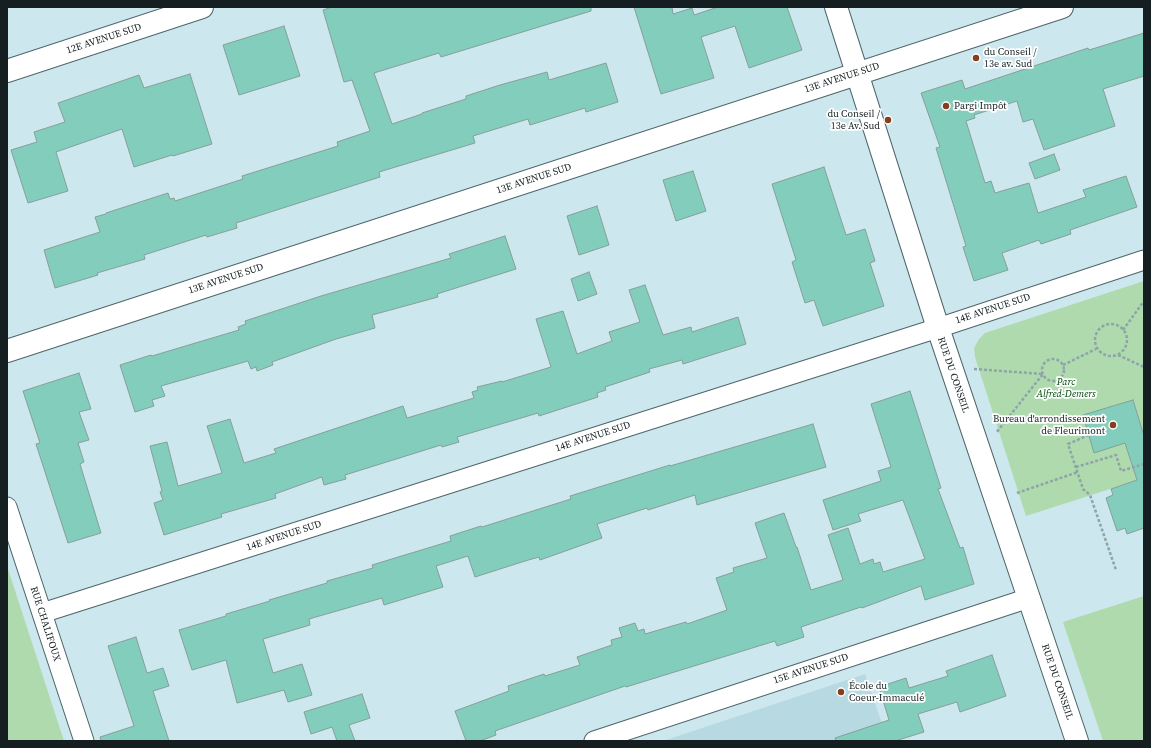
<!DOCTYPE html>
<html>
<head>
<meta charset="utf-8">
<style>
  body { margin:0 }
  #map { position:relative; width:1151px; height:748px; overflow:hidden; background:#cce7ed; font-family:"Source Serif 4",serif }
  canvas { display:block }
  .frame { position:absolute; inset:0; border:8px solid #151f21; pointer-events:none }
</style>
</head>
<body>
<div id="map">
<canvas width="1151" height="748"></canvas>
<div class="frame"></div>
</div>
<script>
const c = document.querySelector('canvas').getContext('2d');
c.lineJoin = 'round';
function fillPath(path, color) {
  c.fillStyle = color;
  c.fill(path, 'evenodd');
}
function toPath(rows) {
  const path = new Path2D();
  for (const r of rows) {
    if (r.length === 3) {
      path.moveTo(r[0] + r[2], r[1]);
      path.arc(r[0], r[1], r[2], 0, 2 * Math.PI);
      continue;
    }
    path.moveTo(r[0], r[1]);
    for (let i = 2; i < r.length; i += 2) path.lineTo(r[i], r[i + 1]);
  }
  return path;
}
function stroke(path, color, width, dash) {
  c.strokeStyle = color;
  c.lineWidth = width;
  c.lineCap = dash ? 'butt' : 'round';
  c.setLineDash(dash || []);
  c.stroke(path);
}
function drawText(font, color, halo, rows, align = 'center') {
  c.font = font + ' "Source Serif 4",serif';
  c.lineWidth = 3.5;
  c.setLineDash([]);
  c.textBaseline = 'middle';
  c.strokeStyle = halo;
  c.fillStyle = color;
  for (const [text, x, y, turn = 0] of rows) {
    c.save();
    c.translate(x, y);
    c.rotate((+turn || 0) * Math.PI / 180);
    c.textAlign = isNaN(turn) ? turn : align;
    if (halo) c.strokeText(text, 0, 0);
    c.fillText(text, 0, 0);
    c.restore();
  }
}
fillPath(toPath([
  [865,674,888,741,663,741]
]), '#b7dae2');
fillPath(toPath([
  [1144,281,1144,478,1026,516,975,357,974,348,979,339,985,333],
  [7,566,64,741,7,741],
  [1144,596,1144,741,1103,741,1063,622]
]), '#afdaae');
const building = toPath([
  [332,7,591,7,591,11,441,57,439,53,374,73,392,124,422,114,422,113,466,99,466,96,500,85,547,72,549,80,606,63,618,102,586,112,585,108,530,125,528,119,473,136,475,143,379,172,380,177,236,223,237,228,207,237,206,235,144,255,145,259,97,273,98,275,55,288,44,250,100,232,95,217,106,214,106,213,168,193,170,199,174,198,175,201,243,179,242,176,338,146,337,142,370,131,352,80,344,82,323,10,332,7],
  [634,7,672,7,673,14,692,8,694,15,718,7,787,7,802,50,749,68,735,26,701,37,714,78,661,94,634,7],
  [284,26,300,76,239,95,223,45,284,26],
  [1144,33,1144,76,1103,89,1115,126,1044,150,1033,119,1023,122,1017,101,974,115,975,118,966,121,985,183,991,181,995,193,1029,183,1038,213,1086,197,1083,190,1126,176,1137,207,1070,230,1071,234,1041,244,1039,240,1002,253,1008,270,974,281,963,247,966,246,936,148,940,147,921,93,962,80,965,89,1088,48,1089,50,1144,33],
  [190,74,212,144,173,156,172,155,134,167,122,129,56,152,68,191,28,203,11,150,37,142,34,132,65,122,58,103,139,75,144,88,190,74],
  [1054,154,1060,170,1035,179,1029,163,1054,154],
  [824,167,846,235,865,229,875,261,870,263,884,306,823,326,814,300,805,303,792,262,796,260,772,184,824,167],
  [693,171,706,211,676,221,663,180,693,171],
  [597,206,609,245,579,255,567,216,597,206],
  [505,236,516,269,437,294,438,297,372,315,375,328,336,339,272,362,273,365,257,371,256,367,251,369,248,361,161,386,165,396,152,400,154,406,135,412,120,365,151,355,152,356,239,330,238,327,246,324,245,321,321,296,451,258,449,254,505,236],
  [589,272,597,294,578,301,571,279,589,272],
  [645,285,663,335,691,327,692,332,738,317,746,344,683,364,682,360,649,369,650,372,605,387,606,390,597,393,598,397,539,416,538,413,457,437,459,442,442,447,441,445,345,475,346,479,324,485,322,477,275,494,276,498,221,514,222,517,164,535,154,503,163,500,160,492,162,491,150,446,167,442,178,486,222,473,207,426,230,419,244,463,276,453,274,449,403,406,407,418,474,398,472,392,478,390,477,387,502,381,502,382,551,367,536,319,563,311,577,354,612,341,609,332,640,322,629,290,645,285],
  [79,373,91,409,79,412,89,440,78,443,84,462,80,464,101,533,68,543,36,444,40,443,23,391,79,373],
  [910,391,941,488,938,489,960,548,963,547,974,584,925,600,921,586,862,608,861,607,801,627,804,637,777,646,775,641,626,687,625,686,495,731,496,735,480,741,466,741,455,711,509,691,508,686,544,674,545,676,580,665,577,657,612,645,611,640,622,637,619,628,635,623,638,631,644,629,645,634,686,622,687,624,727,610,716,578,734,572,733,568,767,558,755,523,784,513,796,547,797,547,811,590,843,580,828,535,848,528,860,564,873,559,874,564,880,562,883,572,925,559,903,500,858,514,861,521,833,530,823,500,881,481,878,471,891,467,871,404,910,391],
  [1133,400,1144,436,1144,528,1127,534,1125,528,1117,531,1106,498,1113,495,1111,489,1137,480,1125,443,1094,453,1083,415,1133,400],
  [813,424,826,467,697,505,695,495,648,510,647,508,597,524,602,538,540,560,539,557,525,561,475,577,468,556,436,566,443,587,384,605,382,598,309,619,310,625,263,639,273,673,302,664,312,695,288,702,284,690,237,703,226,660,192,670,179,630,226,616,226,614,270,601,269,600,327,583,327,581,373,568,372,565,451,541,450,536,481,526,482,527,571,499,570,496,670,465,670,466,813,424],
  [136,637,147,673,163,668,169,686,153,691,169,741,101,741,100,737,134,726,108,646,136,637],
  [992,655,1006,696,960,712,957,702,918,714,924,732,895,741,836,741,835,738,889,720,879,687,906,678,909,688,948,676,946,671,992,655],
  [362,694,370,718,349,725,355,741,337,741,332,727,311,734,304,712,362,694]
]);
fillPath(building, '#82cdbc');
stroke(building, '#869f99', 1);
const street = toPath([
  [7,507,84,741],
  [42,613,938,328,1144,260],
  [594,741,1029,598]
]);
const secondary = toPath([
  [836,7,938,328,1077,741],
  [7,71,202,7],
  [7,351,1062,7]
]);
stroke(street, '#4d656a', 21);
stroke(secondary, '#4d656a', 24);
stroke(toPath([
  [1111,340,16],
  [1123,330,1144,301],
  [1118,355,1144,367],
  [1053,370,11],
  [1063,365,1096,349],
  [974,369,1043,374,996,433],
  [1089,435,1068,444,1083,489,1090,495,1116,570],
  [1076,467,1116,455,1121,471,1144,464],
  [1017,493,1078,472]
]), '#8fa4a9', 2.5, [3, 2]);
stroke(street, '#fff', 19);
stroke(secondary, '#fff', 22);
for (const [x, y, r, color] of [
  [976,58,4,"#863f1e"],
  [946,106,4,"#863f1e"],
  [888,120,4,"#863f1e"],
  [1113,425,4,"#863f1e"],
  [841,692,4,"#863f1e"]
]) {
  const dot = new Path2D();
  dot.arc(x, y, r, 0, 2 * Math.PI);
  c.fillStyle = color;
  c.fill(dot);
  stroke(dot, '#fff', 1.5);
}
drawText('10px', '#151f21', '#fff', [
  ["12E AVENUE SUD",104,39,-18],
  ["13E AVENUE SUD",842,78,-18],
  ["13E AVENUE SUD",534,179,-18],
  ["13E AVENUE SUD",226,279,-18],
  ["14E AVENUE SUD",993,309,-18],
  ["RUE DU CONSEIL",953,375,71],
  ["14E AVENUE SUD",593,437,-18],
  ["14E AVENUE SUD",284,536,-18],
  ["RUE CHALIFOUX",45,624,72],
  ["15E AVENUE SUD",811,669,-18],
  ["RUE DU CONSEIL",1057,682,71]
]);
drawText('10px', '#151f21', '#fff', [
  ["du Conseil /",984,52],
  ["13e av. Sud",984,64],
  ["Pargi Impôt",954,106],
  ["du Conseil /",880,114,"right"],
  ["13e Av. Sud",880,126,"right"],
  ["Bureau d'arrondissement",1105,419,"right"],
  ["de Fleurimont",1105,431,"right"],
  ["École du",849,686],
  ["Coeur-Immaculé",849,698]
], 'left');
drawText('italic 10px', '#01460b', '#fff', [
  ["Parc",1066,382],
  ["Alfred-Demers",1066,394]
]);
</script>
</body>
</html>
